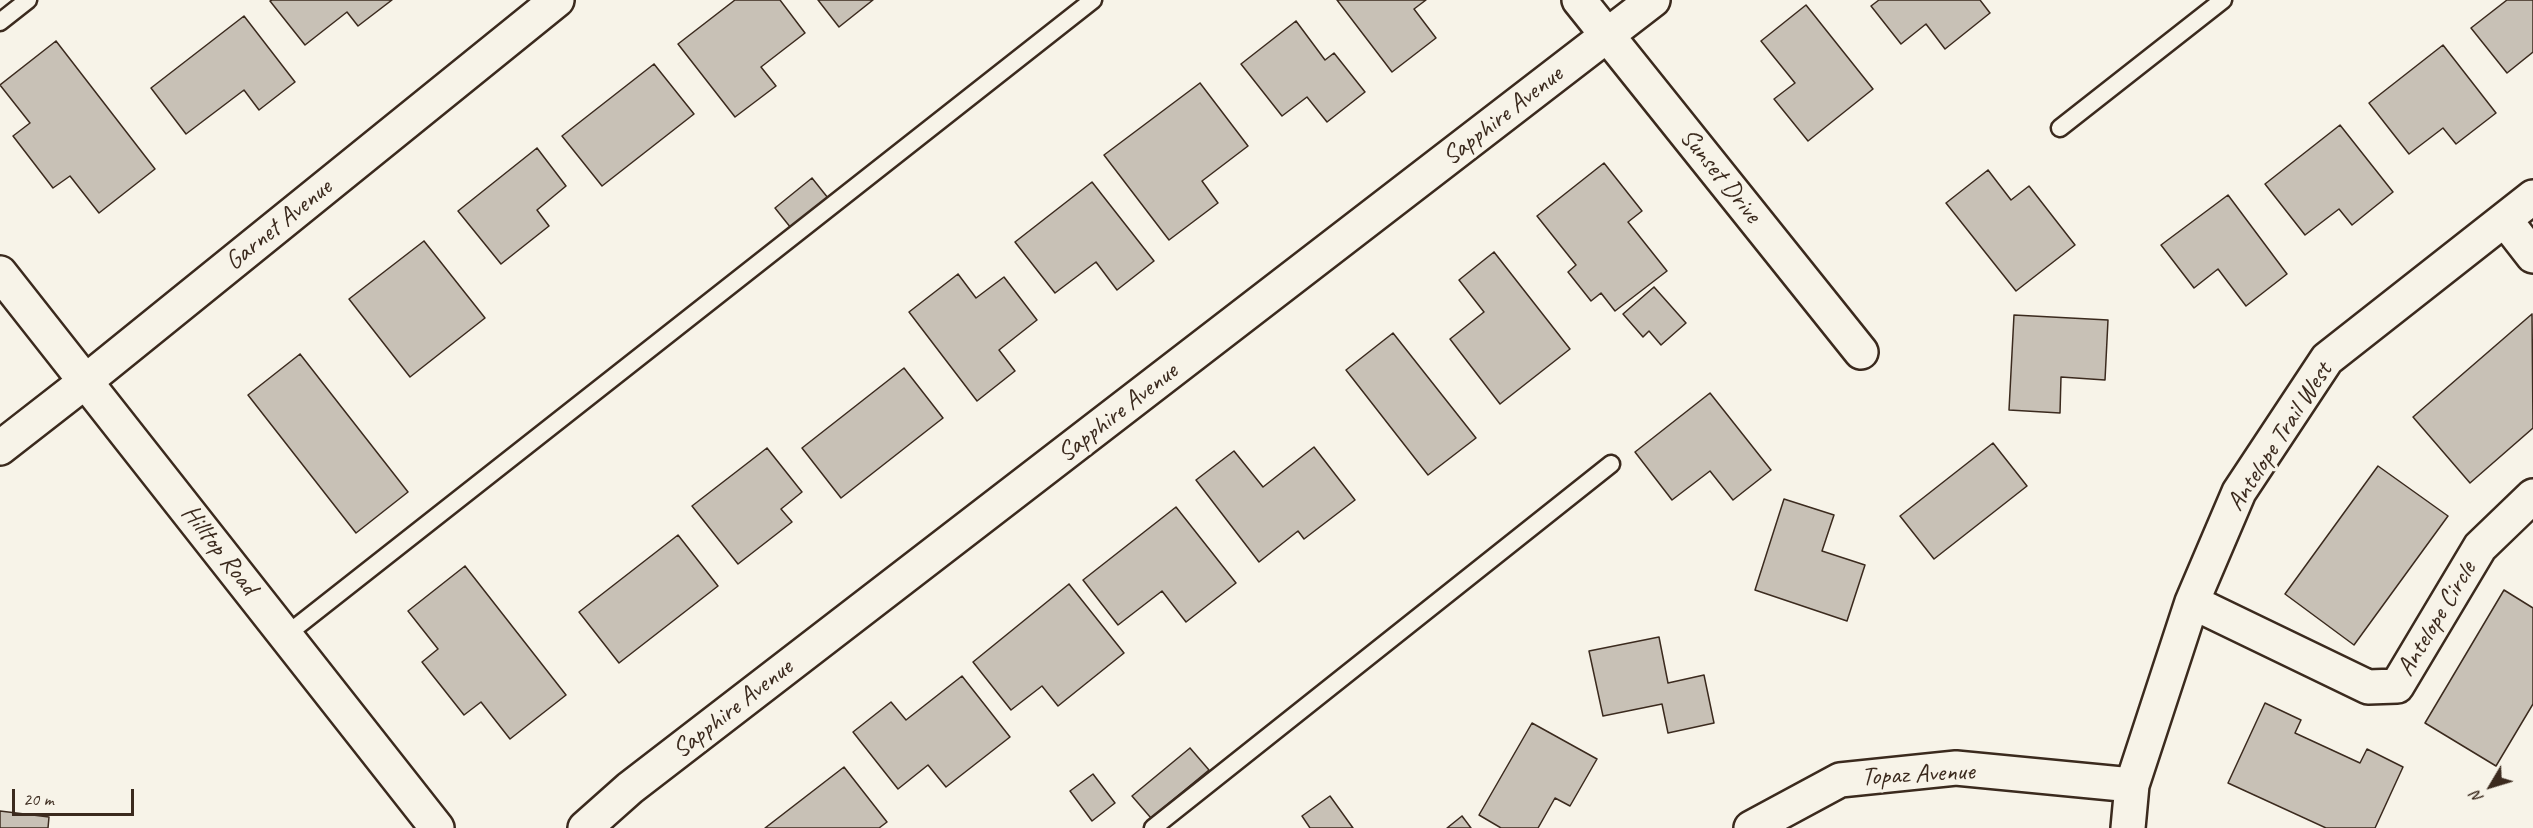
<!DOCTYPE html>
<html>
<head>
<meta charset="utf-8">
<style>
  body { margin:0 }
  #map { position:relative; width:2533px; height:828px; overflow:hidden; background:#f7f3e8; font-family:Caveat,sans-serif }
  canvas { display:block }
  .north { position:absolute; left:2461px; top:756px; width:60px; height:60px; -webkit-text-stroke:4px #f7f3e8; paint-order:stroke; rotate:232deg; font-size:16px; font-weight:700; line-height:24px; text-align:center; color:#3b2a1e }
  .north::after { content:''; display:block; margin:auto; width:21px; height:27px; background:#3b2a1e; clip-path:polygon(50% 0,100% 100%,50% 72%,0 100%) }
  .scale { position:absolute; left:12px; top:789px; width:122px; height:27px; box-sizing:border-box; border:3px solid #3b2a1e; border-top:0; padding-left:8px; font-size:18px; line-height:21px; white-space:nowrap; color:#3b2a1e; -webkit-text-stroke:4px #f7f3e8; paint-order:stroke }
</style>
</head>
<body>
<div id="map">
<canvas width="2533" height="828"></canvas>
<div class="north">N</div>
<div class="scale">20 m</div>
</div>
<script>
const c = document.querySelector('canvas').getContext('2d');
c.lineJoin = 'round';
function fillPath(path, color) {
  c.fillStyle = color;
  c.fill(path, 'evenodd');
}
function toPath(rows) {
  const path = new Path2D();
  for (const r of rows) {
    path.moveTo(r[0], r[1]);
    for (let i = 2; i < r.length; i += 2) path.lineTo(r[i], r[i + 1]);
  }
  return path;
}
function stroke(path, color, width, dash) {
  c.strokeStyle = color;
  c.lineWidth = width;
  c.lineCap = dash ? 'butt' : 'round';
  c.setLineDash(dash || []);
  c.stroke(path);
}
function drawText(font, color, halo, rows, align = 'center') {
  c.font = font + ' Caveat,sans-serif';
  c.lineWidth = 6;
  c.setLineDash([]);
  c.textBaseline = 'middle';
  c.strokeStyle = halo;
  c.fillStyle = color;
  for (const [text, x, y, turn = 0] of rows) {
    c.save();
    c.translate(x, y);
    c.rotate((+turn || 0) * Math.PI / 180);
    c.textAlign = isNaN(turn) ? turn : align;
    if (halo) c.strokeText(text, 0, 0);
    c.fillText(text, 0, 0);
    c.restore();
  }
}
const building = toPath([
  [272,0,392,0,358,26,347,12,305,45,270,1,272,0],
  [735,0,780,0,805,33,761,67,776,86,735,117,678,44,735,0],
  [818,0,873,0,839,27,818,0],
  [1337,0,1426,0,1414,9,1436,38,1392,72,1337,0],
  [1879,0,1980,0,1990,13,1945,49,1926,24,1901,44,1871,6,1879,0],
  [2507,0,2533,0,2533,52,2507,73,2471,28,2507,0],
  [1806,5,1873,89,1808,141,1774,99,1795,83,1761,41,1806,5],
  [244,16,295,82,259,110,244,90,186,134,151,88,244,16],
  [1296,21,1325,60,1334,53,1365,92,1327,122,1307,97,1282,116,1241,64,1296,21],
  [56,41,155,169,99,213,70,176,53,188,13,136,30,123,0,85,56,41],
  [2443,45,2496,113,2456,144,2443,128,2409,154,2369,103,2443,45],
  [654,64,694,114,602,186,562,136,654,64],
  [1200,83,1248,146,1202,181,1218,203,1169,240,1104,155,1200,83],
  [2340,125,2393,192,2352,225,2339,209,2305,235,2265,184,2340,125],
  [537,148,566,186,537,210,549,226,501,264,458,211,537,148],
  [1604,163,1642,211,1628,222,1667,271,1615,311,1601,293,1591,301,1568,272,1576,265,1537,216,1604,163],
  [1988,170,2011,200,2029,186,2075,245,2016,291,1946,203,1988,170],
  [812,178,828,198,791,228,775,208,812,178],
  [1092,182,1154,261,1117,290,1096,262,1055,293,1015,242,1092,182],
  [2228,195,2287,274,2246,306,2218,269,2194,288,2161,245,2228,195],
  [424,241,485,318,410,377,349,299,424,241],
  [1494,252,1570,349,1500,404,1450,339,1484,312,1459,280,1494,252],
  [958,274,976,298,1004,277,1037,320,999,350,1015,371,977,401,909,312,958,274],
  [1654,287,1686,323,1661,345,1649,331,1643,337,1623,314,1654,287],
  [2532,314,2533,428,2470,483,2413,417,2532,314],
  [2014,315,2108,320,2105,380,2061,377,2060,413,2009,410,2014,315],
  [1393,333,1476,438,1428,475,1346,370,1393,333],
  [300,354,408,492,356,533,248,395,300,354],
  [904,368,943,418,841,498,802,448,904,368],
  [1710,393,1771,470,1733,500,1710,471,1672,500,1635,452,1710,393],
  [1993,443,2027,486,1934,559,1900,516,1993,443],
  [1314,447,1355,500,1304,539,1298,531,1259,562,1196,480,1234,451,1263,487,1314,447],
  [767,448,802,492,781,509,792,522,738,564,692,506,767,448],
  [2378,466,2448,516,2354,645,2285,594,2378,466],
  [1784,499,1834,515,1822,551,1865,565,1847,621,1755,590,1784,499],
  [1176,507,1236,583,1186,622,1162,591,1118,625,1083,580,1176,507],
  [678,535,718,586,619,663,579,612,678,535],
  [465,566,566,695,510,739,481,702,464,715,422,662,438,649,408,611,465,566],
  [1069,584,1124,653,1058,706,1042,686,1011,710,973,662,1069,584],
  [2504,590,2533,608,2533,704,2496,766,2425,723,2504,590],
  [1659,637,1668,683,1704,675,1714,723,1668,733,1662,704,1603,716,1589,651,1659,637],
  [962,676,1010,737,946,787,928,765,898,789,853,732,891,702,906,720,962,676],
  [2265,703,2301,720,2295,733,2360,763,2367,749,2403,767,2375,828,2326,828,2228,783,2265,703],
  [1532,723,1597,759,1570,806,1555,798,1538,828,1501,828,1479,815,1532,723],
  [1190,748,1209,770,1151,818,1132,796,1190,748],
  [844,767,887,822,879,828,765,828,844,767],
  [1093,774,1115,803,1092,821,1070,791,1093,774],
  [1330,796,1353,828,1310,828,1302,816,1330,796],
  [0,811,49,817,48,828,0,828,0,811],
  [1462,816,1471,828,1447,828,1462,816]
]);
fillPath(building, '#c8c1b6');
stroke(building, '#3b2a1e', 1.5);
const lane = toPath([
  [0,22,28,0],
  [2060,128,2223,0],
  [286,635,1093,0],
  [1153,828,1611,464]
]);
const street = toPath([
  [1579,0,1861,352],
  [2505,220,2533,256],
  [0,448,86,381,557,0],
  [2192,602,2368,687,2397,686,2480,547,2533,496],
  [585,828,630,788,1653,0],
  [1751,828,1840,780,1956,768,2132,785],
  [2128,828,2132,785,2192,602,2239,492,2327,359,2533,197]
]);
const secondary = toPath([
  [0,273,437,828]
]);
stroke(lane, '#3b2a1e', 21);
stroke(street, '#3b2a1e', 38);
stroke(secondary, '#3b2a1e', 38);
stroke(lane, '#f7f3e8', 16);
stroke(street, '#f7f3e8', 33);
stroke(secondary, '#f7f3e8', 33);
drawText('26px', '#3b2a1e', '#f7f3e8', [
  ["Sapphire Avenue",1503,116,-38],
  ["Sunset Drive",1720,176,51],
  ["Garnet Avenue",279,225,-39],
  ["Sapphire Avenue",1118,413,-38],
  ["Antelope Trail West",2280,437,-57],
  ["Hilltop Road",219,550,52],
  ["Antelope Circle",2437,619,-59],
  ["Sapphire Avenue",733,709,-38],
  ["Topaz Avenue",1918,775,-3]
]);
</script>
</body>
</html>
